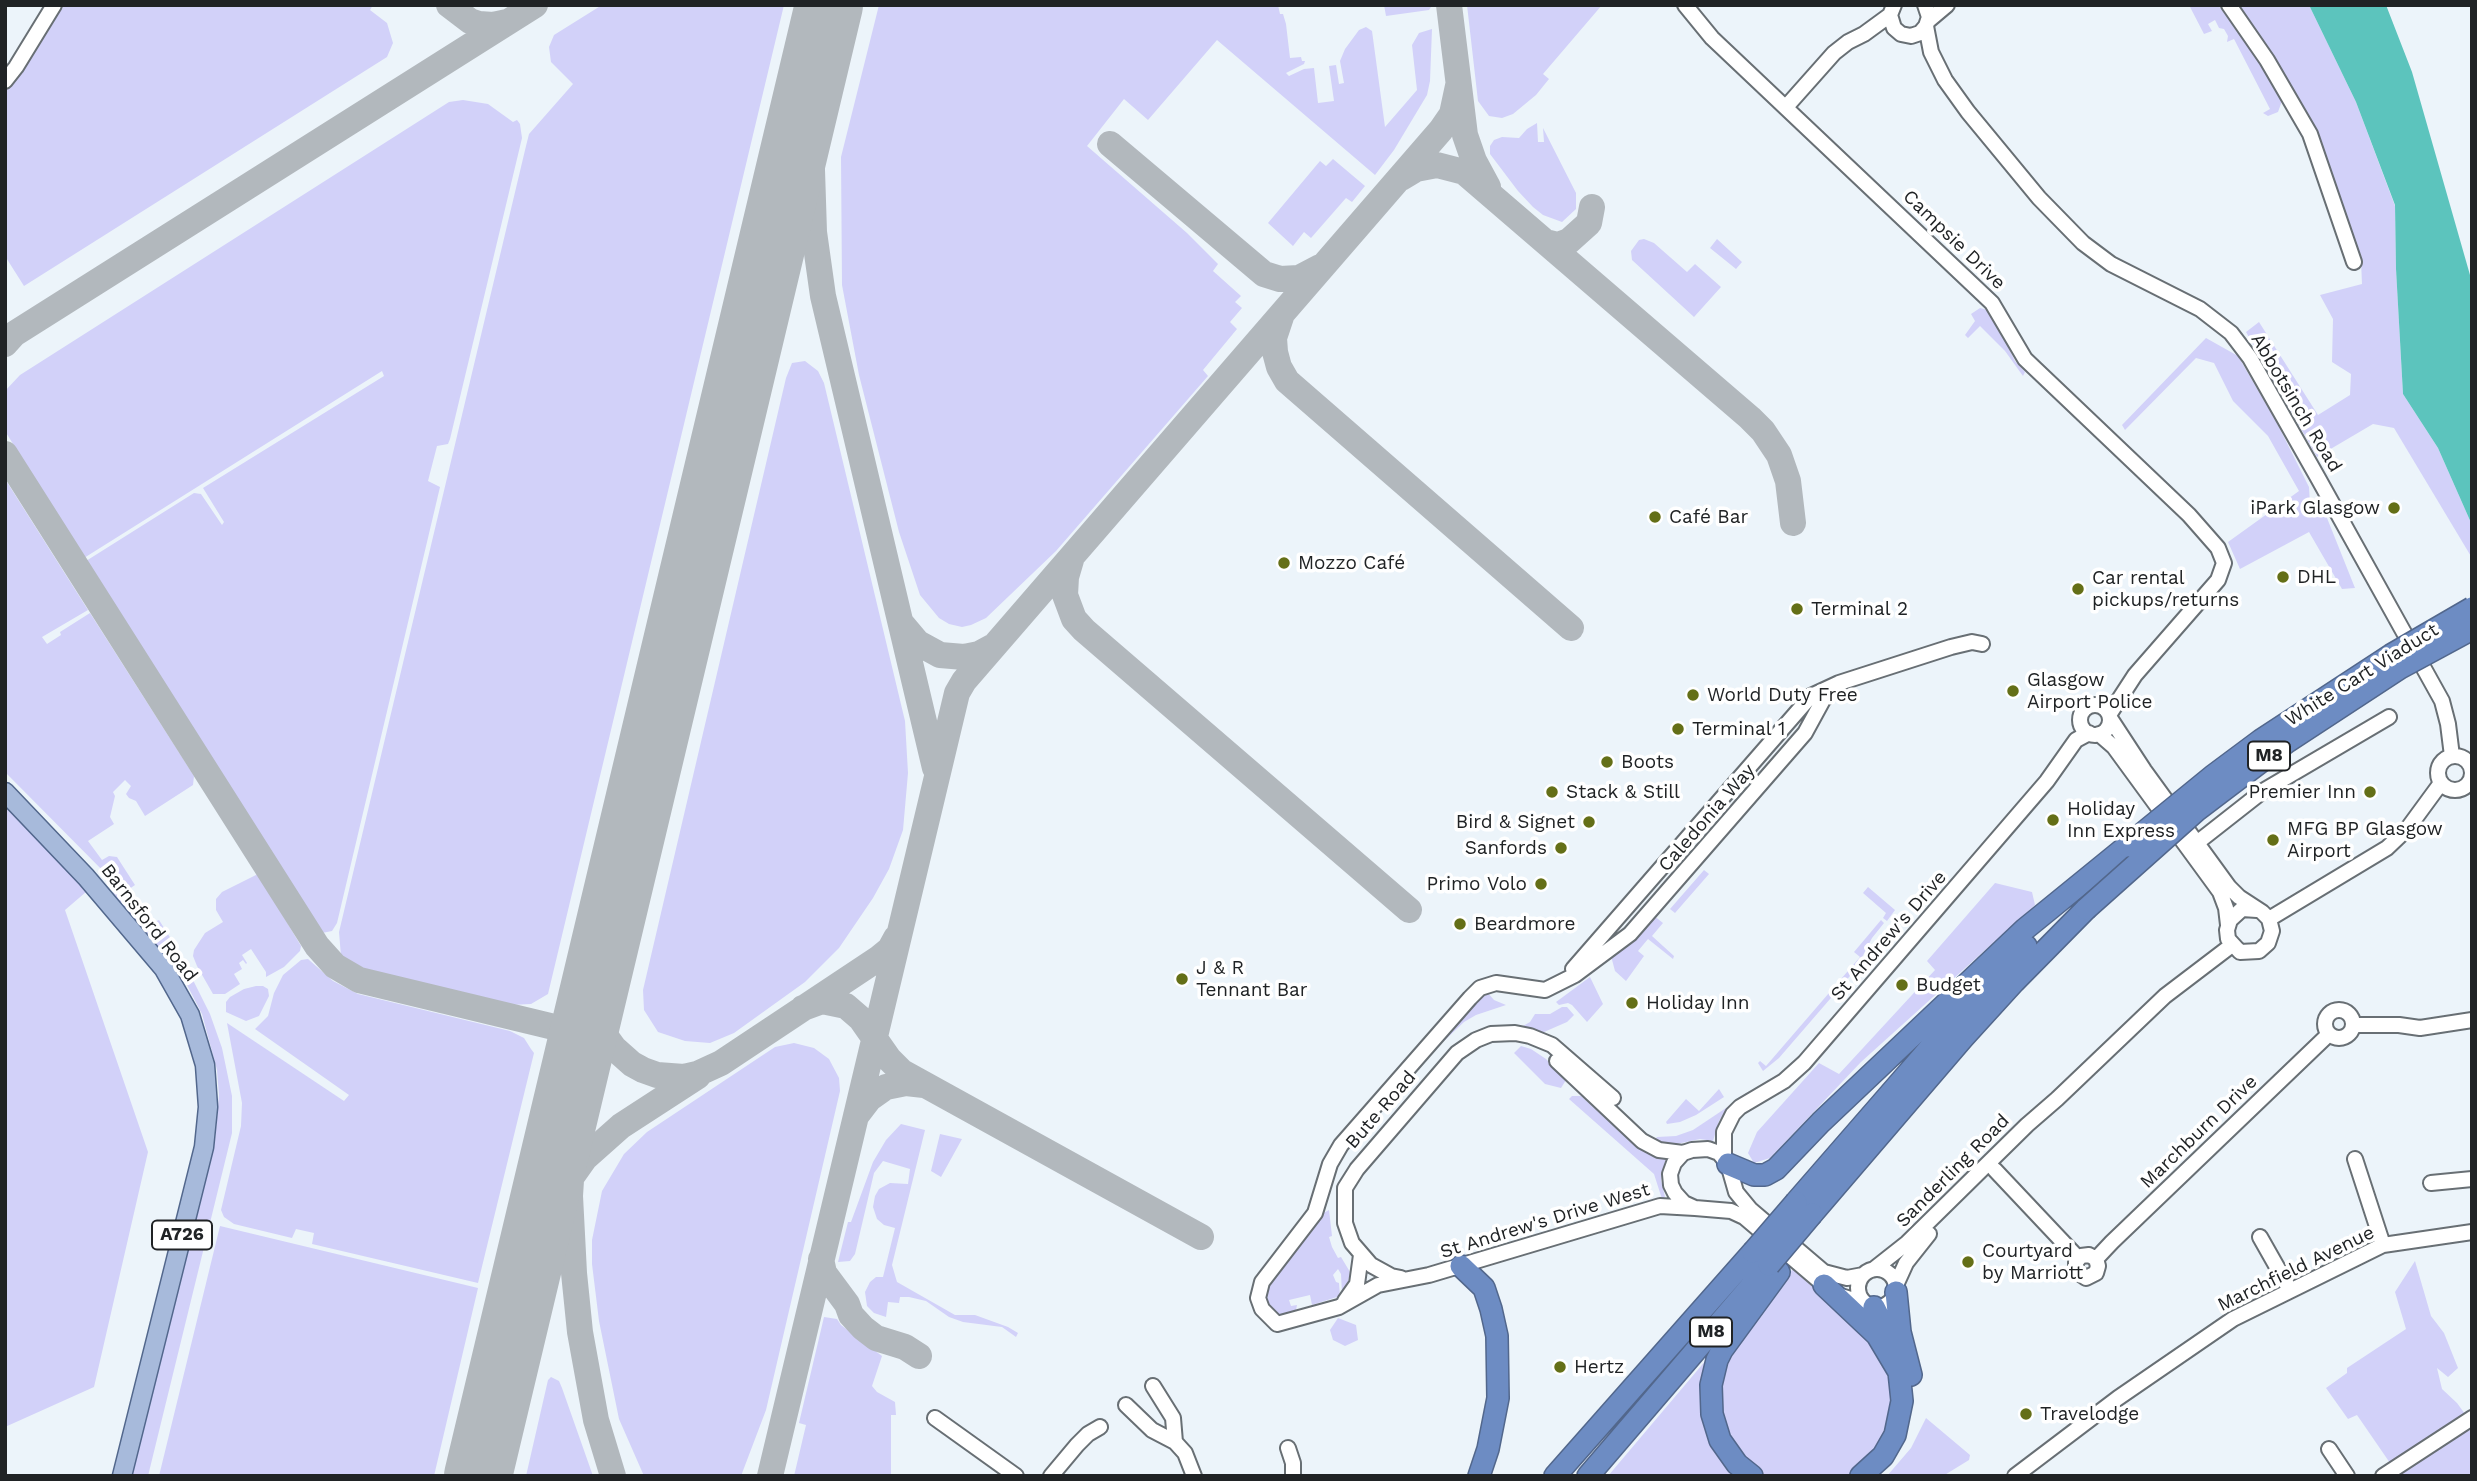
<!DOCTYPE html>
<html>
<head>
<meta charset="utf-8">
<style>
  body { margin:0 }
  #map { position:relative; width:2477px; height:1481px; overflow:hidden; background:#ecf4fa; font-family:"Work Sans",sans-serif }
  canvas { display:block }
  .frame { position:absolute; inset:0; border:7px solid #202325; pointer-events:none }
</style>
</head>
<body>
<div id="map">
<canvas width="2477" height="1481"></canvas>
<div class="frame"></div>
</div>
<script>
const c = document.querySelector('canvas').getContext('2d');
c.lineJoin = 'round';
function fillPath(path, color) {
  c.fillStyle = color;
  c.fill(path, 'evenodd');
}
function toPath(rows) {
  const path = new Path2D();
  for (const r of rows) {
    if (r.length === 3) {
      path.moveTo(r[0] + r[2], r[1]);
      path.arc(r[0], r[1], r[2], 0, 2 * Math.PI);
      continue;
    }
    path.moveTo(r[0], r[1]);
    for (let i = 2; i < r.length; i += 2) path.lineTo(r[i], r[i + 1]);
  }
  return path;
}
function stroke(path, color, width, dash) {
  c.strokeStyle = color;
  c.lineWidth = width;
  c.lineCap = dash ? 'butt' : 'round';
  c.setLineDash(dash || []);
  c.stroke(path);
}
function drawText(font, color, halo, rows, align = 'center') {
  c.font = font + ' "Work Sans",sans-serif';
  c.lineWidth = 7;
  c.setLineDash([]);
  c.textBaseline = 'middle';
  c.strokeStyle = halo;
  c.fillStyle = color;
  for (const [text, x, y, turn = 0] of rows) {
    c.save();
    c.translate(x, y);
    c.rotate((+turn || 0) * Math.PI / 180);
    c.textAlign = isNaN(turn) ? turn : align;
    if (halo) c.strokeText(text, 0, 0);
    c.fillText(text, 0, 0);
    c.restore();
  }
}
fillPath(toPath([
  [63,5,373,5,370,10,387,23,393,43,387,57,24,286,5,256,5,91,23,71],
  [602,5,784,5,548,994,531,1004,510,1005,365,970,341,956,339,932,526,146,529,134,573,84,551,62,549,47,554,35],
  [879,5,1278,5,1280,14,1283,14,1286,24,1290,58,1301,57,1302,61,1305,61,1304,64,1286,73,1289,76,1304,69,1314,68,1318,103,1334,101,1329,66,1336,65,1339,84,1344,83,1340,61,1345,49,1359,30,1366,27,1372,31,1385,127,1417,90,1412,45,1419,33,1432,29,1430,81,1427,95,1394,150,1375,175,1217,40,1148,120,1124,99,1087,146,1187,233,1218,264,1213,271,1241,296,1235,302,1242,308,1230,322,1237,329,1203,370,1208,376,1056,551,986,618,971,625,962,627,949,624,939,618,920,595,899,532,859,375,842,285,841,157],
  [1384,5,1431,5,1431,7,1429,10,1386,16],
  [1467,5,1602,5,1543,74,1549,79,1536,95,1513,114,1502,118,1489,116,1478,101],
  [2189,5,2218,5,2247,44,2278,93,2282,101,2278,112,2268,116,2263,113,2270,109,2234,39,2227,42,2228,36,2224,29,2219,28,2215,20,2208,24,2212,31,2204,34],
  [2236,5,2309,5,2356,102,2395,206,2396,269,2403,394,2438,448,2472,525,2472,558,2394,428,2373,424,2317,457,2246,332,2259,322,2318,415,2350,395,2351,374,2332,362,2333,319,2320,295,2362,284,2361,261,2312,128,2293,90],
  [463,100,488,104,513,122,517,120,520,124,522,138,450,439,448,444,437,446,428,481,440,487,337,923,332,931,322,933,86,561,194,493,201,494,222,525,224,522,203,488,384,376,382,371,84,558,5,431,5,391,20,375,449,102],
  [1537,123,1538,142,1544,142,1543,128,1576,193,1576,209,1562,222,1543,215,1533,207,1518,191,1490,154,1490,146,1494,140,1502,137,1519,138,1527,129],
  [1333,159,1365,186,1352,202,1346,198,1311,238,1304,232,1293,246,1268,223,1320,161,1326,166],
  [1644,239,1654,243,1687,272,1695,264,1721,287,1694,317,1632,260,1631,251,1639,240],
  [1717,239,1742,262,1736,269,1710,248],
  [1980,308,1988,310,1992,315,2015,361,2025,372,2023,376,2005,351,1980,326,1968,338,1965,335,1975,321,1971,314],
  [2206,338,2238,356,2276,421,2309,487,2310,504,2323,508,2355,588,2342,589,2309,532,2240,569,2228,542,2299,491,2268,436,2233,401,2214,363,2196,358,2125,430,2122,425],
  [805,361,818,371,824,383,905,721,908,773,903,830,889,869,873,898,839,948,805,982,734,1033,710,1043,685,1041,658,1032,644,1010,643,990,786,378,792,363],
  [5,479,88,610,42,637,47,644,61,635,60,632,90,613,194,776,193,785,145,816,136,801,129,798,126,794,131,786,125,780,113,792,115,796,110,817,114,824,88,841,102,860,109,856,117,857,135,885,122,894,138,915,144,911,152,923,159,920,178,950,210,1014,222,1048,232,1096,232,1133,148,1476,132,1476,215,1140,219,1095,217,1070,202,1014,185,981,113,893,115,883,5,772],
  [5,803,86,892,65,910,148,1152,94,1387,5,1427],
  [1704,870,1709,874,1675,913,1670,909],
  [258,874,301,946,300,951,284,967,266,977,266,972,251,949,242,955,247,963,246,964,243,960,239,963,242,969,234,974,240,984,225,994,213,994,197,966,193,956,194,950,205,933,223,922,216,910,216,899,222,892],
  [1995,883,2032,892,2035,905,1861,1062,1770,1158,1754,1163,1748,1153,1757,1132,1819,1063,1839,1074,1935,970,1927,961],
  [1868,887,1895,910,1887,921,1883,918,1886,913,1863,893],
  [1653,915,1663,923,1652,936,1674,956,1673,959,1648,939,1638,951,1644,956,1626,981,1615,971,1611,956],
  [1881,920,1884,923,1872,938,1856,969,1779,1058,1763,1071,1758,1063,1760,1061,1766,1066,1860,957,1854,952],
  [308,959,333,981,358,994,510,1031,524,1038,531,1049,534,1053,478,1283,312,1244,314,1233,296,1229,292,1238,234,1224,224,1217,221,1210,241,1126,242,1103,227,1023,344,1101,349,1095,255,1029,268,1016,274,993,283,975,301,960],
  [1590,977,1603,1004,1587,1022,1572,1005,1568,1003,1559,1005,1556,1002],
  [256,986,263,986,268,989,269,996,259,1016,246,1021,226,1012,226,1002,230,997,244,989],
  [1487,992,1494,1000,1506,1005,1476,1015,1464,1022,1444,1041,1442,1039,1475,1001],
  [1562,1007,1567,1007,1574,1015,1567,1022,1544,1032,1522,1031,1523,1026,1530,1022,1535,1014,1550,1014],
  [794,1043,814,1048,829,1059,839,1078,840,1091,766,1410,741,1476,644,1476,619,1419,599,1321,592,1264,592,1240,602,1191,624,1154,647,1132,775,1047],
  [1521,1046,1531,1049,1546,1059,1566,1080,1561,1088,1545,1084,1514,1053],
  [1719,1089,1724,1097,1696,1115,1680,1122,1667,1124,1666,1122,1686,1099,1699,1111],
  [1572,1096,1581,1096,1639,1148,1666,1157,1661,1180,1665,1197,1662,1199,1654,1174,1569,1099],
  [1729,1106,1719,1121,1713,1141,1700,1139,1672,1145,1655,1140,1657,1137,1676,1136,1693,1130],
  [901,1124,925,1130,892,1265,897,1282,955,1315,975,1315,1008,1327,1018,1333,1016,1337,1002,1327,963,1322,949,1317,926,1301,909,1297,900,1297,899,1303,888,1302,886,1317,874,1313,867,1306,865,1292,870,1282,876,1277,883,1277,895,1228,884,1225,877,1219,873,1207,875,1196,879,1189,890,1183,908,1184,910,1169,883,1161,874,1173,855,1254,850,1261,838,1262,848,1222,851,1222,873,1162,886,1140],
  [940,1134,962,1139,941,1177,931,1171],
  [1329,1210,1332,1236,1329,1237,1332,1247,1338,1258,1341,1257,1350,1272,1347,1287,1342,1294,1341,1274,1338,1269,1333,1275,1336,1282,1339,1283,1340,1296,1312,1305,1310,1295,1289,1300,1291,1306,1297,1305,1296,1310,1279,1315,1275,1313,1269,1307,1265,1298,1266,1286,1320,1215],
  [220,1226,478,1288,434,1476,159,1476],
  [2415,1261,2431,1316,2444,1333,2458,1368,2448,1377,2437,1368,2442,1389,2457,1403,2465,1414,2390,1463,2357,1415,2348,1419,2326,1388,2347,1373,2347,1368,2406,1329,2395,1292],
  [1795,1267,1857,1320,1895,1379,1885,1442,1852,1476,1761,1476,1722,1432,1719,1372,1780,1283],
  [824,1317,837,1319,841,1325,882,1356,872,1386,877,1392,895,1402,896,1415,891,1415,891,1476,794,1476,806,1425,799,1423],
  [1338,1318,1356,1325,1358,1340,1345,1346,1333,1340,1330,1330],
  [1712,1353,1706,1375,1741,1476,1608,1476],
  [551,1377,559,1381,562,1388,593,1476,526,1476,548,1380],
  [1926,1418,1970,1455,1969,1460,1943,1476,1887,1476,1911,1448],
  [2472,1430,2472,1476,2400,1476,2398,1473,2467,1431]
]), '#d2d1f9');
fillPath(toPath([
  [2309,5,2386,5,2412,72,2472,282,2472,525,2438,448,2403,394,2396,269,2395,205,2356,102]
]), '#5cc4bd');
stroke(toPath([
  [449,5,470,21,479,24,493,25,507,22],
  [1449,5,1465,135,1474,161,1488,187],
  [822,34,812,136,812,170,814,232,823,296,935,768],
  [1110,144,1264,274,1280,279,1299,278,1320,267],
  [1401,178,1416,169,1437,165,1464,172,1750,418,1763,431,1779,455,1788,481,1793,523],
  [1546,242,1558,245,1569,241,1589,223,1592,207],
  [1281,317,1274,338,1275,352,1279,367,1287,381,1571,628],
  [5,344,14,334,535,5],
  [5,454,317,946,335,966,359,980,583,1034],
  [1071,560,1066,577,1065,595,1074,619,1084,630,1409,910],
  [902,624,918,643,940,655,964,657,979,654,992,647],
  [597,980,598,1013,606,1037,614,1048,632,1064,643,1070,657,1075,684,1077,697,1074,721,1063,879,958,890,949,896,938],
  [803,1008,822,1001,846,1006,861,1019,889,1059,902,1072,1201,1237],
  [579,1053,570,1196,574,1273,580,1332,596,1420,613,1476],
  [856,1116,869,1099,886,1087,906,1083,924,1085],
  [532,1247,556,1199,585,1158,621,1126,698,1076],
  [821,1259,824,1273,847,1304,851,1315,863,1328,876,1338,905,1347,919,1356],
  [770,1476,957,693,964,681,1441,130,1452,114,1458,86]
]), '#b2b8bd', 26);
stroke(toPath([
  [478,1476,829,5]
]), '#b2b8bd', 68);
const minor = toPath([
  [1685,5,1712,38,1992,303,2025,359,2189,515,2218,548,2224,563,2218,580,2135,675,2109,715],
  [1894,5,1890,15,1894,28,1901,34,1911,36,1920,33,1926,26,1929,17,1925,5],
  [2229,5,2267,60,2310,134,2354,262],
  [1928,21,1947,5],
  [1926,26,1931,52,1945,80,1968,112,2039,198,2083,243,2111,264,2200,309,2231,333,2250,358,2318,478,2442,701,2448,724,2452,756],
  [5,81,16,67,54,5],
  [1786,107,1834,53,1848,42,1864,34,1890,15],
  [2095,720,15],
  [2110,718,2144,770,2229,887,2239,897,2262,912,2269,919,2272,931,2268,943,2259,951,2240,952,2228,939,2227,930,2230,920,2242,909,2257,910],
  [2099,734,2114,747,2220,892,2226,908,2228,925],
  [2455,773,17],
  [2198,842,2263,791,2389,717],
  [2269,919,2387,848,2408,828,2441,783],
  [1573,969,1811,696,1839,683,1951,647,1972,642,1982,644],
  [2339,1024,14],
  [2353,1025,2399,1025,2420,1028,2472,1020],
  [1557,1061,1642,1141,1659,1150,1683,1153],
  [1724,1157,1724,1132,1733,1114,1740,1107,1784,1081,1804,1063,2047,781,2076,740,2089,733],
  [2355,1159,2383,1245],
  [1995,1170,2078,1258],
  [2431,1183,2472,1179],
  [1695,1208,1660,1206,1429,1275,1378,1285,1339,1307,1277,1324,1262,1309,1258,1298,1262,1282,1315,1213,1330,1164,1341,1145,1470,998,1480,988,1496,983,1545,990,1575,975,1630,934,1805,733,1823,700,1839,683],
  [2260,1237,2290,1290],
  [2096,1259,2089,1255,2081,1256,2076,1262,2076,1271,2086,1278,2096,1273,2098,1266,2096,1259,2112,1242,2329,1034],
  [1877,1288,19],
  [1874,1269,1907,1243,2027,1125,2057,1099,2165,996,2232,945],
  [1863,1275,1847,1278,1824,1272,1750,1209,1736,1192,1728,1164,1719,1153,1708,1149,1692,1150,1683,1153,1674,1163,1670,1174,1671,1185,1675,1193,1684,1203,1695,1208,1731,1211,1744,1217,1824,1285,1841,1296,1866,1304],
  [1401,1278,1391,1276,1371,1265,1352,1243,1345,1223,1345,1188,1357,1169,1457,1053,1476,1040,1491,1034,1515,1033,1530,1036,1552,1045,1613,1098],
  [1896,1285,1906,1263,1929,1234],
  [1345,1301,1357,1284,1361,1255],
  [1153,1386,1173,1418,1175,1442],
  [1126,1405,1152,1430,1175,1442,1185,1453,1194,1476],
  [935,1418,1016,1476],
  [1288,1448,1293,1463,1293,1476],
  [2329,1449,2347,1476],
  [1051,1476,1077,1445,1088,1434,1100,1427],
  [2015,1476,2118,1398,2233,1319,2383,1245,2472,1232],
  [2383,1476,2472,1418]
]);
const major = toPath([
  [5,792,86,877,164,969,190,1015,205,1065,208,1107,204,1147,122,1476]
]);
const highway = toPath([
  [1728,1164,1754,1175,1765,1175,1776,1169,1821,1122,2025,929,2127,846],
  [1796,1202,1956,1018,2026,946],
  [1812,1214,1963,1038,2014,982,2086,909],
  [1461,1266,1484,1288,1491,1309,1497,1336,1498,1398,1488,1449,1479,1476],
  [1824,1285,1877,1335,1899,1372,1902,1401,1895,1435,1883,1456,1861,1476],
  [1896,1292,1900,1332,1911,1375],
  [1874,1307,1892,1343],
  [1555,1476,1753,1252],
  [1588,1476,1769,1265],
  [1752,1476,1737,1464,1720,1440,1712,1414,1711,1385,1717,1360,1722,1350,1779,1272]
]);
stroke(minor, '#686f74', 18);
stroke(major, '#52678c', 21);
stroke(highway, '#52678c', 24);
stroke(minor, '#fff', 14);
stroke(major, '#a7badb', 18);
stroke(highway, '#6d8cc3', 21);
const highwayBridge = toPath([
  [2127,846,2214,775,2261,740,2391,655,2472,608],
  [2086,909,2196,811,2287,742,2400,668,2472,629],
  [1753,1252,1796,1202],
  [1769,1265,1812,1214]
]);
stroke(highwayBridge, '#52678c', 24, []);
stroke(highwayBridge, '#6d8cc3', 21);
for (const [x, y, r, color] of [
  [2394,508,7,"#646f17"],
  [1655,517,7,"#646f17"],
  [1284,563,7,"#646f17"],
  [2283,577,7,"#646f17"],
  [2078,589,7,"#646f17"],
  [1797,609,7,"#646f17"],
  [2013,691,7,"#646f17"],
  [1693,695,7,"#646f17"],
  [1678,729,7,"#646f17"],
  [1607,762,7,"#646f17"],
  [1552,792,7,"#646f17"],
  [2370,792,7,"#646f17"],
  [2053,820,7,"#646f17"],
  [1589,822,7,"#646f17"],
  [2273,840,7,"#646f17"],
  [1561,848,7,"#646f17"],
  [1541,884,7,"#646f17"],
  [1460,924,7,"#646f17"],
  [1182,979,7,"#646f17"],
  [1902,985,7,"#646f17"],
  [1632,1003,7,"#646f17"],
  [1968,1262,7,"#646f17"],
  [1560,1367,7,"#646f17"],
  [2026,1414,7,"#646f17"]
]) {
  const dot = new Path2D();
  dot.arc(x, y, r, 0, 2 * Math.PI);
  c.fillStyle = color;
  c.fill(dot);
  stroke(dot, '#fff', 2.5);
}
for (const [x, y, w] of [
  [2269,756,42],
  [182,1235,60],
  [1711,1332,42]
]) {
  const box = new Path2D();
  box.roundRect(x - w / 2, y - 14.5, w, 29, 5);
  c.fillStyle = '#fff';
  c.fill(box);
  stroke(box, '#202325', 2);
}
drawText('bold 18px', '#202325', null, [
  ["M8",2269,756],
  ["A726",182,1235],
  ["M8",1711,1332]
]);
drawText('19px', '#202325', '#fff', [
  ["Campsie Drive",1954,240,44],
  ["Abbotsinch Road",2296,403,59],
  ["White Cart Viaduct",2362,675,-32],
  ["Caledonia Way",1707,818,-49],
  ["Barnsford Road",149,923,52],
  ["St Andrew's Drive",1889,936,-49],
  ["Bute Road",1381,1110,-49],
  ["Marchburn Drive",2199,1132,-44],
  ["Sanderling Road",1953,1171,-45],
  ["St Andrew's Drive West",1545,1221,-17],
  ["Marchfield Avenue",2296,1269,-26]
]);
drawText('19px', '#202325', '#fff', [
  ["iPark Glasgow",2380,508,"right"],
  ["Café Bar",1669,517],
  ["Mozzo Café",1298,563],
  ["DHL",2297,577],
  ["Car rental",2092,578],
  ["pickups/returns",2092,600],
  ["Terminal 2",1811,609],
  ["Glasgow",2027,680],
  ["Airport Police",2027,702],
  ["World Duty Free",1707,695],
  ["Terminal 1",1692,729],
  ["Boots",1621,762],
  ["Stack & Still",1566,792],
  ["Premier Inn",2356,792,"right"],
  ["Holiday",2067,809],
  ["Inn Express",2067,831],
  ["Bird & Signet",1575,822,"right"],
  ["MFG BP Glasgow",2287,829],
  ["Airport",2287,851],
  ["Sanfords",1547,848,"right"],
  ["Primo Volo",1527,884,"right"],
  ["Beardmore",1474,924],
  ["J & R",1196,968],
  ["Tennant Bar",1196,990],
  ["Budget",1916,985],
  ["Holiday Inn",1646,1003],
  ["Courtyard",1982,1251],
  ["by Marriott",1982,1273],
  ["Hertz",1574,1367],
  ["Travelodge",2040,1414]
], 'left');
</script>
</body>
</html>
